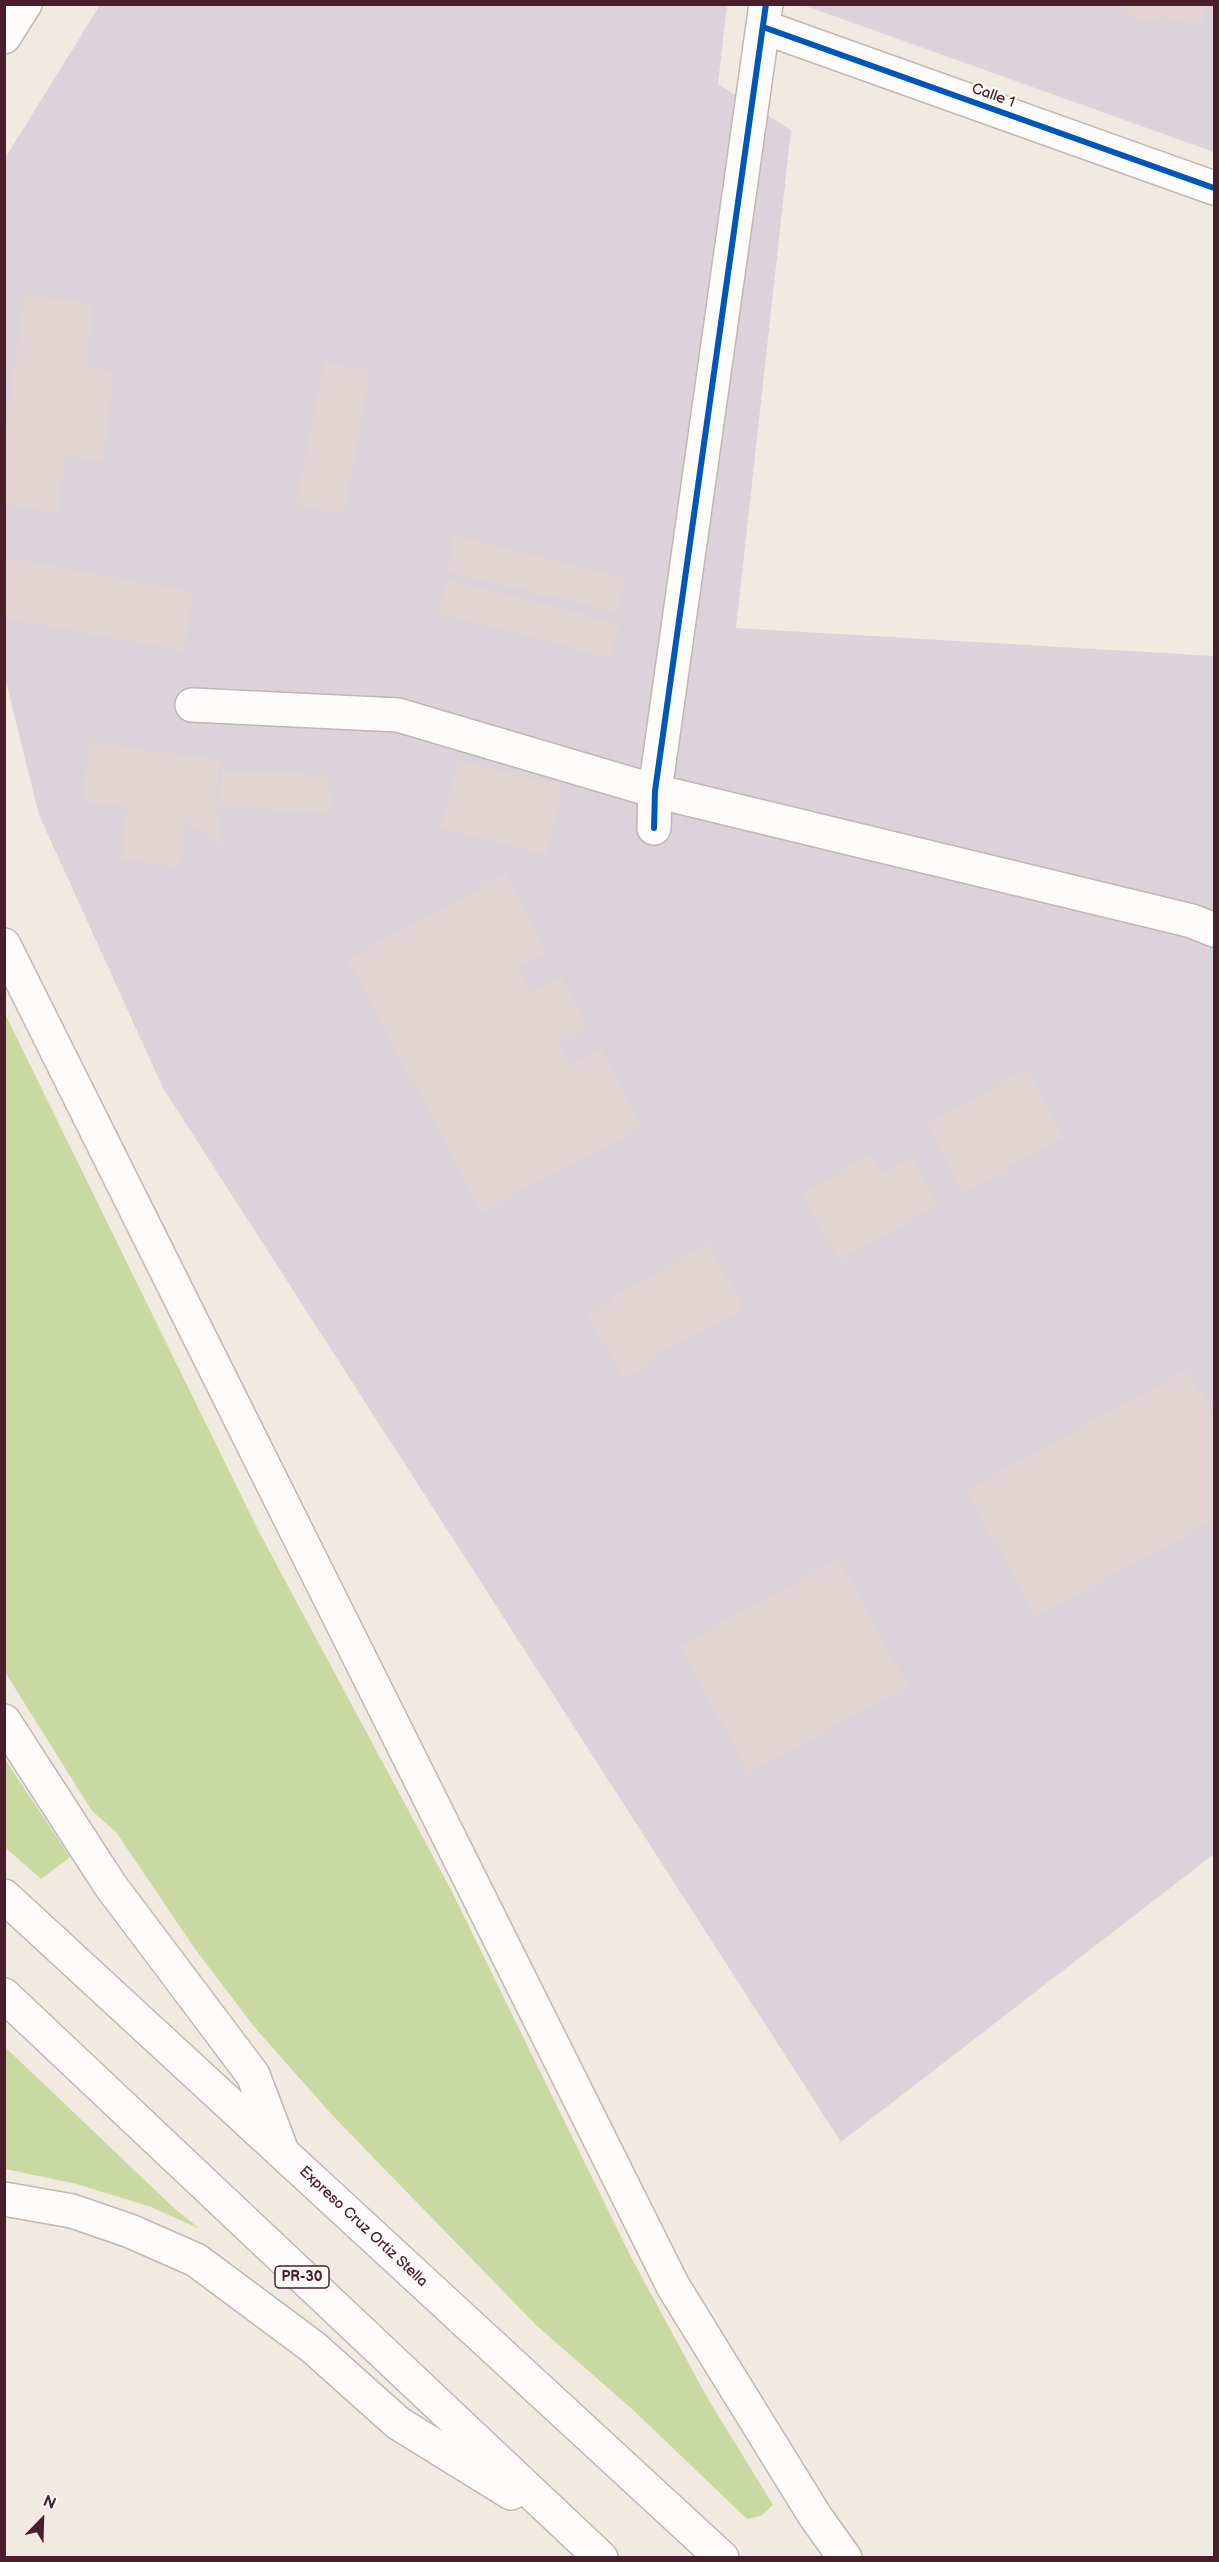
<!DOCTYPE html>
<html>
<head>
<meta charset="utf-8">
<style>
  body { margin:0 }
  #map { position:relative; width:1219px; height:2562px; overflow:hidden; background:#f0eae0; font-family:"Balsamiq Sans",sans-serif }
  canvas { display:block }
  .frame { position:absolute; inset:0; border:6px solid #4a1f2b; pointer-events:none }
  .north { position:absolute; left:12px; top:2490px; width:60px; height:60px; -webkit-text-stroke:4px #fdfcf7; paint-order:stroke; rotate:23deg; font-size:16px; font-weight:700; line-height:24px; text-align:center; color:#4a1f2b }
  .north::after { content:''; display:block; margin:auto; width:21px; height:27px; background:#4a1f2b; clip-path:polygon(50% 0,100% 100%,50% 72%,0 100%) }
</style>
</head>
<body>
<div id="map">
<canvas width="1219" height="2562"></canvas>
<div class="frame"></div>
<div class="north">N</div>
</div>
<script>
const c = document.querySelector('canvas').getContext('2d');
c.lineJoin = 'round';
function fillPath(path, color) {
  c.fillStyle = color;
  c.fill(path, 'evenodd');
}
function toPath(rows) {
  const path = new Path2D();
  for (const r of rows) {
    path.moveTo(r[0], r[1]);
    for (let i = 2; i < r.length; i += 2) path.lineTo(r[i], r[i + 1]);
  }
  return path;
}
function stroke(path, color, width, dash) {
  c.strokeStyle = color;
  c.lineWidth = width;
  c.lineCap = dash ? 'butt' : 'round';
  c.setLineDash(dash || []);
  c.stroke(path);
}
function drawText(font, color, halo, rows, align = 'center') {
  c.font = font + ' "Balsamiq Sans",sans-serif';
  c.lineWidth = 4.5;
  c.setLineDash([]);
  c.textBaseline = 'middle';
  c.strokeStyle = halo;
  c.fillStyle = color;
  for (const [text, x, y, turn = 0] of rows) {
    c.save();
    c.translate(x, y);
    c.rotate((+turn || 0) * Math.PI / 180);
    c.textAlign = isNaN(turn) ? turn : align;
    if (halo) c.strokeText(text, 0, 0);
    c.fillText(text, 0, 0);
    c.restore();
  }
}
fillPath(toPath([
  [100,5,727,5,718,84,791,130,736,628,1214,656,1214,1854,841,2142,163,1088,39,815,5,678,4,160],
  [803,5,1214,5,1214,152]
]), '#dcd2da');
fillPath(toPath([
  [5,1014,258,1530,451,1890,632,2259,708,2399,773,2505,761,2516,747,2519,632,2409,536,2325,333,2116,256,2029,195,1949,116,1832,92,1811,5,1672],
  [4,1758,70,1857,41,1879,5,1847],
  [5,2047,175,2209,200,2229,151,2207,77,2184,5,2169]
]), '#cad8a2');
fillPath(toPath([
  [1114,4,1206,4,1201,27,1160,16,1158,23,1126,16,1127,9],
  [24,295,94,304,86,366,114,371,103,462,65,456,58,512,4,505,4,443],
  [324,362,371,371,344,514,296,505],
  [455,535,625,578,617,613,446,571],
  [4,557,194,592,183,651,4,618],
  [447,579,619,624,610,658,437,613],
  [90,742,220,760,215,796,223,848,187,821,180,868,121,859,127,807,82,801],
  [458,760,563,786,546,855,441,828],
  [223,771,329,775,331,813,218,807],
  [506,874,548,953,518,968,531,992,560,976,587,1027,558,1041,570,1064,600,1048,642,1127,482,1212,347,959],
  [1027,1069,1064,1138,964,1192,926,1124],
  [871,1155,882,1174,912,1156,939,1205,839,1261,802,1193],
  [709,1244,744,1309,647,1361,649,1366,623,1380,588,1315,613,1300,611,1297],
  [1188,1369,1214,1417,1214,1520,1036,1617,966,1490],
  [839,1559,908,1686,749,1773,679,1646]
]), '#e2d4d3');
const minor = toPath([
  [763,27,1214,188],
  [192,705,398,715,655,791,1192,921,1214,930],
  [654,828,655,791,766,4]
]);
const highway = toPath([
  [4,37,25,4],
  [4,945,673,2286,815,2516,845,2558],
  [4,1721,110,1885,253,2075,280,2146],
  [4,1896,722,2558],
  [4,1995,601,2558],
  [4,2199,72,2211,130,2231,196,2260,313,2347,398,2423,511,2493]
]);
stroke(minor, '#beb7b2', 36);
stroke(highway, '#beb7b2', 36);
stroke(minor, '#fdfcfa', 33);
stroke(highway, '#fdfcfa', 33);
stroke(toPath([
  [763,27,1214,188],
  [654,828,655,791,766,4]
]), '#0057b8', 6);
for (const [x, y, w] of [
  [302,2277,54]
]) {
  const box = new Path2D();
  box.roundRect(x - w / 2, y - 11, w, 22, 4.5);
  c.fillStyle = '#fdfcf7';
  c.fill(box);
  stroke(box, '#4a1f2b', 1.5);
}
drawText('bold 14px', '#4a1f2b', null, [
  ["PR-30",302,2277]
]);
drawText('15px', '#4a1f2b', '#fdfcf7', [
  ["Calle 1",993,96,20],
  ["Expreso Cruz Ortiz Stella",363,2227,43]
]);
</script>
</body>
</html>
